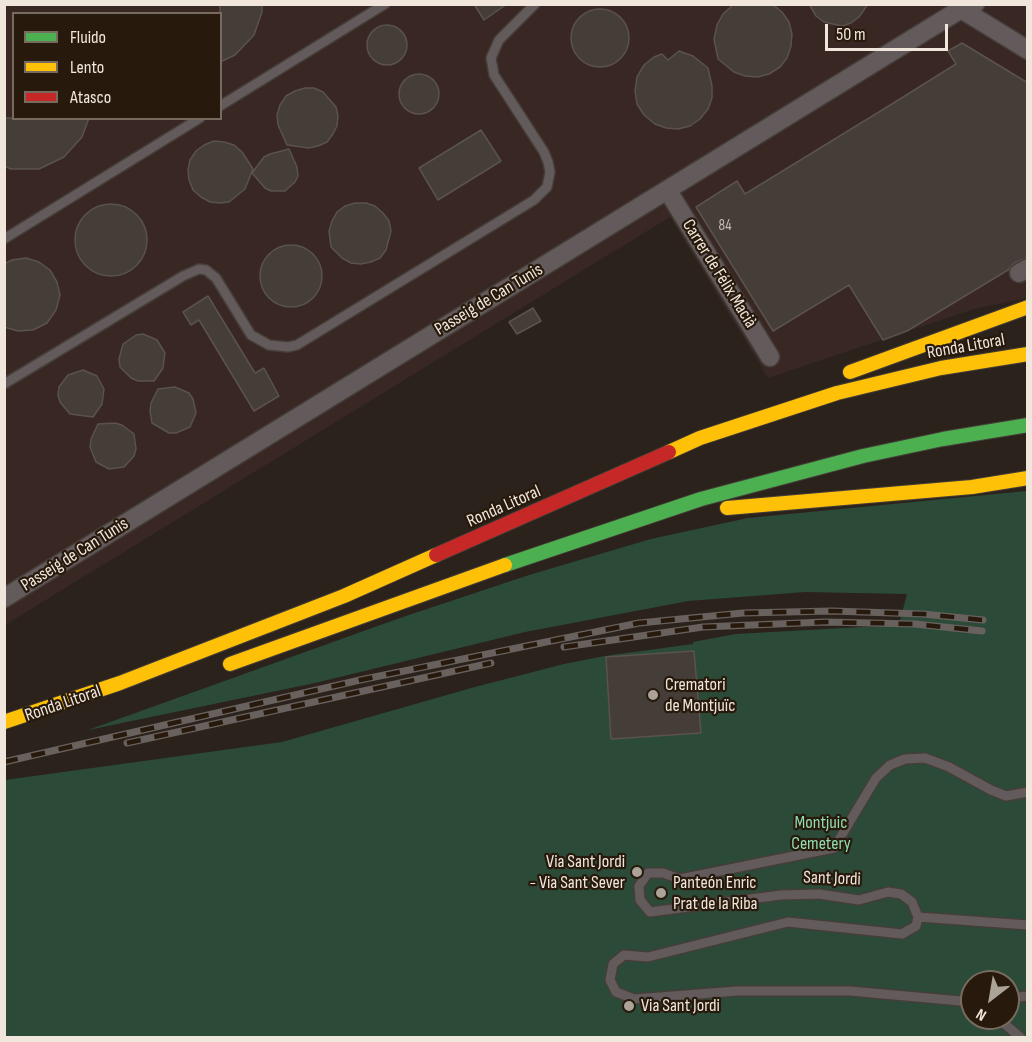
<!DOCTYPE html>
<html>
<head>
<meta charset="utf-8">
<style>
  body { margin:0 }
  #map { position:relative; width:1032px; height:1042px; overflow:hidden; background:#2b231b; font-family:"Sofia Sans Condensed",sans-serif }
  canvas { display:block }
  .frame { position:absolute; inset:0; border:6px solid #f0e6dc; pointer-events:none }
  .legend { position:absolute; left:12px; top:12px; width:210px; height:108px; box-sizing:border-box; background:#27190b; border:2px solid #776b5f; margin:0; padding:8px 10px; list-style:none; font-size:18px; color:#f0e6dc }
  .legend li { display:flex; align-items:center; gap:12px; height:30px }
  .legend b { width:30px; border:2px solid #776b5f }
  .north { position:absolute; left:960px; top:970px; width:60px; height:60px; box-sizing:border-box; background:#27190b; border:2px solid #776b5f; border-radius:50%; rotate:211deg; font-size:16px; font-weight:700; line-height:24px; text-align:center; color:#f0e6dc }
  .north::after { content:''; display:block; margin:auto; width:21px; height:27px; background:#aba298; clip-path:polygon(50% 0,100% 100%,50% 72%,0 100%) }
  .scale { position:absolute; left:825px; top:24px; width:123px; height:27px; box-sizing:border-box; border:3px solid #f0e6dc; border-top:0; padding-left:8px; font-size:18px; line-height:21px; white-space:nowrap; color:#f0e6dc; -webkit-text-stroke:4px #27190b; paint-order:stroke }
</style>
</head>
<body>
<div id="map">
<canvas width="1032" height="1042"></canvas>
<div class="frame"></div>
<ul class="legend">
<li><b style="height:8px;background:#4caf50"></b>Fluido</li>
<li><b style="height:8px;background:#ffc107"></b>Lento</li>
<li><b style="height:8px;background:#c62828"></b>Atasco</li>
</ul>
<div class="north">N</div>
<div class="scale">50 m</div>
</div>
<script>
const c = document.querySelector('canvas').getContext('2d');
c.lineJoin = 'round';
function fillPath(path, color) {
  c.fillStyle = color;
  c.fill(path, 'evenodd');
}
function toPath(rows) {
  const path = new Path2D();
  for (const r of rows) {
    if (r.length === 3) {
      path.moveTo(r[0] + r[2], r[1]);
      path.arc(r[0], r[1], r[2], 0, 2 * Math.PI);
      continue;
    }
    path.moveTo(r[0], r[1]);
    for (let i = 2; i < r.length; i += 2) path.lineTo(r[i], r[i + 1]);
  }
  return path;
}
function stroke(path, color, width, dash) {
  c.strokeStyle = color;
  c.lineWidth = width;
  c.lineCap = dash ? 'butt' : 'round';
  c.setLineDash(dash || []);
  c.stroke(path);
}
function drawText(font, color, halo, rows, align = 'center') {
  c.font = font + ' "Sofia Sans Condensed",sans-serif';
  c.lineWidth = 4.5;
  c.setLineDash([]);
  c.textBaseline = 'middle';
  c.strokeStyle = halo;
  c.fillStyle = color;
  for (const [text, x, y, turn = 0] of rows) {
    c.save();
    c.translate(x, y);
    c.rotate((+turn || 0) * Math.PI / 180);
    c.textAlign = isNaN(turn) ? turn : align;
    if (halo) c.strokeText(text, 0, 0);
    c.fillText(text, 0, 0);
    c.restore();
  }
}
fillPath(toPath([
  [5,5,1027,5,1027,298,974,309,768,378,670,217,5,625],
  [14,14,220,14,220,118,14,118]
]), '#392724');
fillPath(toPath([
  [1027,491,1027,1037,5,1038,5,780,282,742,475,687,564,664,605,656,693,644,693,642,736,634,899,625,907,594,805,592,688,601,525,632,315,683,88,730,400,618,529,575,651,539,748,518],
  [972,982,1008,982,1008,1018,972,1018]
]), '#2b4b38');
const building = toPath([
  [220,4,262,4,262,12,254,35,235,55,220,62,220,4],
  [474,4,507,4,484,20,474,4],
  [734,4,772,4,782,12,789,22,792,34,791,46,787,58,780,67,769,74,758,77,745,76,734,72,718,59,714,39,717,25,723,14,734,4],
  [809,4,868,4,859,17,851,23,842,26,824,22,816,16,809,4],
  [600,38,29],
  [387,45,20],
  [962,43,1028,83,1028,257,1014,263,1008,270,907,331,883,340,849,285,773,331,696,207,737,181,745,194,887,107,956,64,948,51,962,43],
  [679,51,693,56,708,68,712,86,712,98,708,109,700,119,690,126,678,129,666,128,655,124,644,115,637,104,635,91,637,77,644,65,654,57,662,54,668,60,679,51],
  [419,94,20],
  [305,88,314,88,323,92,336,107,338,116,337,126,333,134,327,142,318,146,309,148,287,145,278,125,277,115,280,105,286,96,295,91,305,88],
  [4,118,89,118,82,137,64,157,39,169,11,169,4,166,4,118],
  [481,130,501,161,438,200,419,168,481,130],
  [214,141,224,142,234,145,242,152,253,169,245,189,229,202,220,203,210,202,201,197,193,190,189,180,188,170,190,160,196,151,204,145,214,141],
  [289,149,297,167,298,176,295,182,285,191,271,191,265,188,252,173,264,157,270,154,289,149],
  [355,203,366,203,375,206,383,213,389,221,391,231,386,250,380,258,371,262,361,264,351,263,342,258,331,247,329,231,332,221,337,212,345,206,355,203],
  [111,240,36],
  [291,276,31],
  [26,258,39,262,50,270,57,282,60,295,56,310,47,323,33,330,18,331,4,327,4,264,12,260,26,258],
  [208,296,255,373,264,368,279,396,254,411,199,320,191,325,183,312,208,296],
  [533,308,541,321,517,334,509,322,533,308],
  [143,334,157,340,165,353,163,368,154,381,138,381,131,378,120,367,119,359,123,344,136,335,143,334],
  [83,370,97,376,104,389,102,404,93,417,70,414,60,402,58,395,59,387,68,375,83,370],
  [175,387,189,393,193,399,196,413,190,427,176,433,169,433,152,423,150,411,151,403,158,389,175,387],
  [115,423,122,425,134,434,136,449,134,456,124,467,109,469,96,462,90,447,91,439,98,424,115,423],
  [694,651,701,733,611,739,606,657,694,651]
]);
fillPath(building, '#453e38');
stroke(building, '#5a524b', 1.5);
const lane = toPath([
  [220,106,385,4],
  [4,239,200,118],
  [4,384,183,276,199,269,206,270,216,278,251,335,269,345,288,347,297,345,534,200,547,187,550,172,548,162,544,152,494,75,491,58,499,40,535,4],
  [918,917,1028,925],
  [1008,998,1028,996],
  [972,1002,850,991,737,991,634,999,616,992,610,980,613,964,624,955,648,957,788,922,902,934,916,926,918,917,912,902,901,894,888,892,859,900,819,894,781,895,650,912,640,900,639,886,648,873,663,873,680,879,834,848,876,778,890,765,905,759,925,758,949,767,991,790,1006,796,1028,792],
  [998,1018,1021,1038]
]);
const street = toPath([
  [961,9,1028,50],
  [668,191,770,357],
  [1019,273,1028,268],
  [4,598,961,9,975,4]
]);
const fast = toPath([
  [505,565,701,499,863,456,943,439,1028,425]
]);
const slow = toPath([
  [850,372,1028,307],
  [669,452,700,438,837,393,941,368,1028,354],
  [727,508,972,487,1028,478],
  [230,664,505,565],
  [4,722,120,683,344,596,436,555]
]);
const jam = toPath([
  [436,555,669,452]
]);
stroke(lane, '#453e38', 12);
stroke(street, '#453e38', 21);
stroke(fast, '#453e38', 16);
stroke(slow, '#453e38', 16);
stroke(jam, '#453e38', 16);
stroke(lane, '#635a5b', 9);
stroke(street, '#635a5b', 18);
stroke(fast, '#4caf50', 14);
stroke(slow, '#ffc107', 14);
stroke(jam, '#c62828', 14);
const rail = toPath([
  [564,647,703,627,825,622,915,624,982,631],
  [127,743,491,663],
  [4,762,360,680,639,623,743,613,832,611,923,614,983,620]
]);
stroke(rail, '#68615e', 7);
stroke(rail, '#27190b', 4.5, [14]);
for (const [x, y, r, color] of [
  [653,695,6,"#aba298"],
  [637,872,6,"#aba298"],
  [661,893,6,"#aba298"],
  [629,1006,6,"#aba298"]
]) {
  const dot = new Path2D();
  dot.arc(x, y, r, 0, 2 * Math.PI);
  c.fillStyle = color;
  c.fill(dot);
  stroke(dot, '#27190b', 2);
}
drawText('15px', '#c5bcb3', null, [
  ["84",725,226]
]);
drawText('18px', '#f0e6dc', '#27190b', [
  ["Carrer de Félix Macià",719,274,58],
  ["Passeig de Can Tunis",489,300,-31],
  ["Ronda Litoral",966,347,-10],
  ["Ronda Litoral",504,507,-24],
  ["Passeig de Can Tunis",75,555,-32],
  ["Ronda Litoral",63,704,-19],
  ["Sant Jordi",832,879,2]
]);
drawText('18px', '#f0e6dc', '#27190b', [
  ["Crematori",665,685],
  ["de Montjuïc",665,706],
  ["Via Sant Jordi",625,862,"right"],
  ["- Via Sant Sever",625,883,"right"],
  ["Panteón Enric",673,883],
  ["Prat de la Riba",673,904],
  ["Via Sant Jordi",641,1006]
], 'left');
drawText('18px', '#90ddb1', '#27190b', [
  ["Montjuic",821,823],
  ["Cemetery",821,844]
]);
</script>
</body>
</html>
